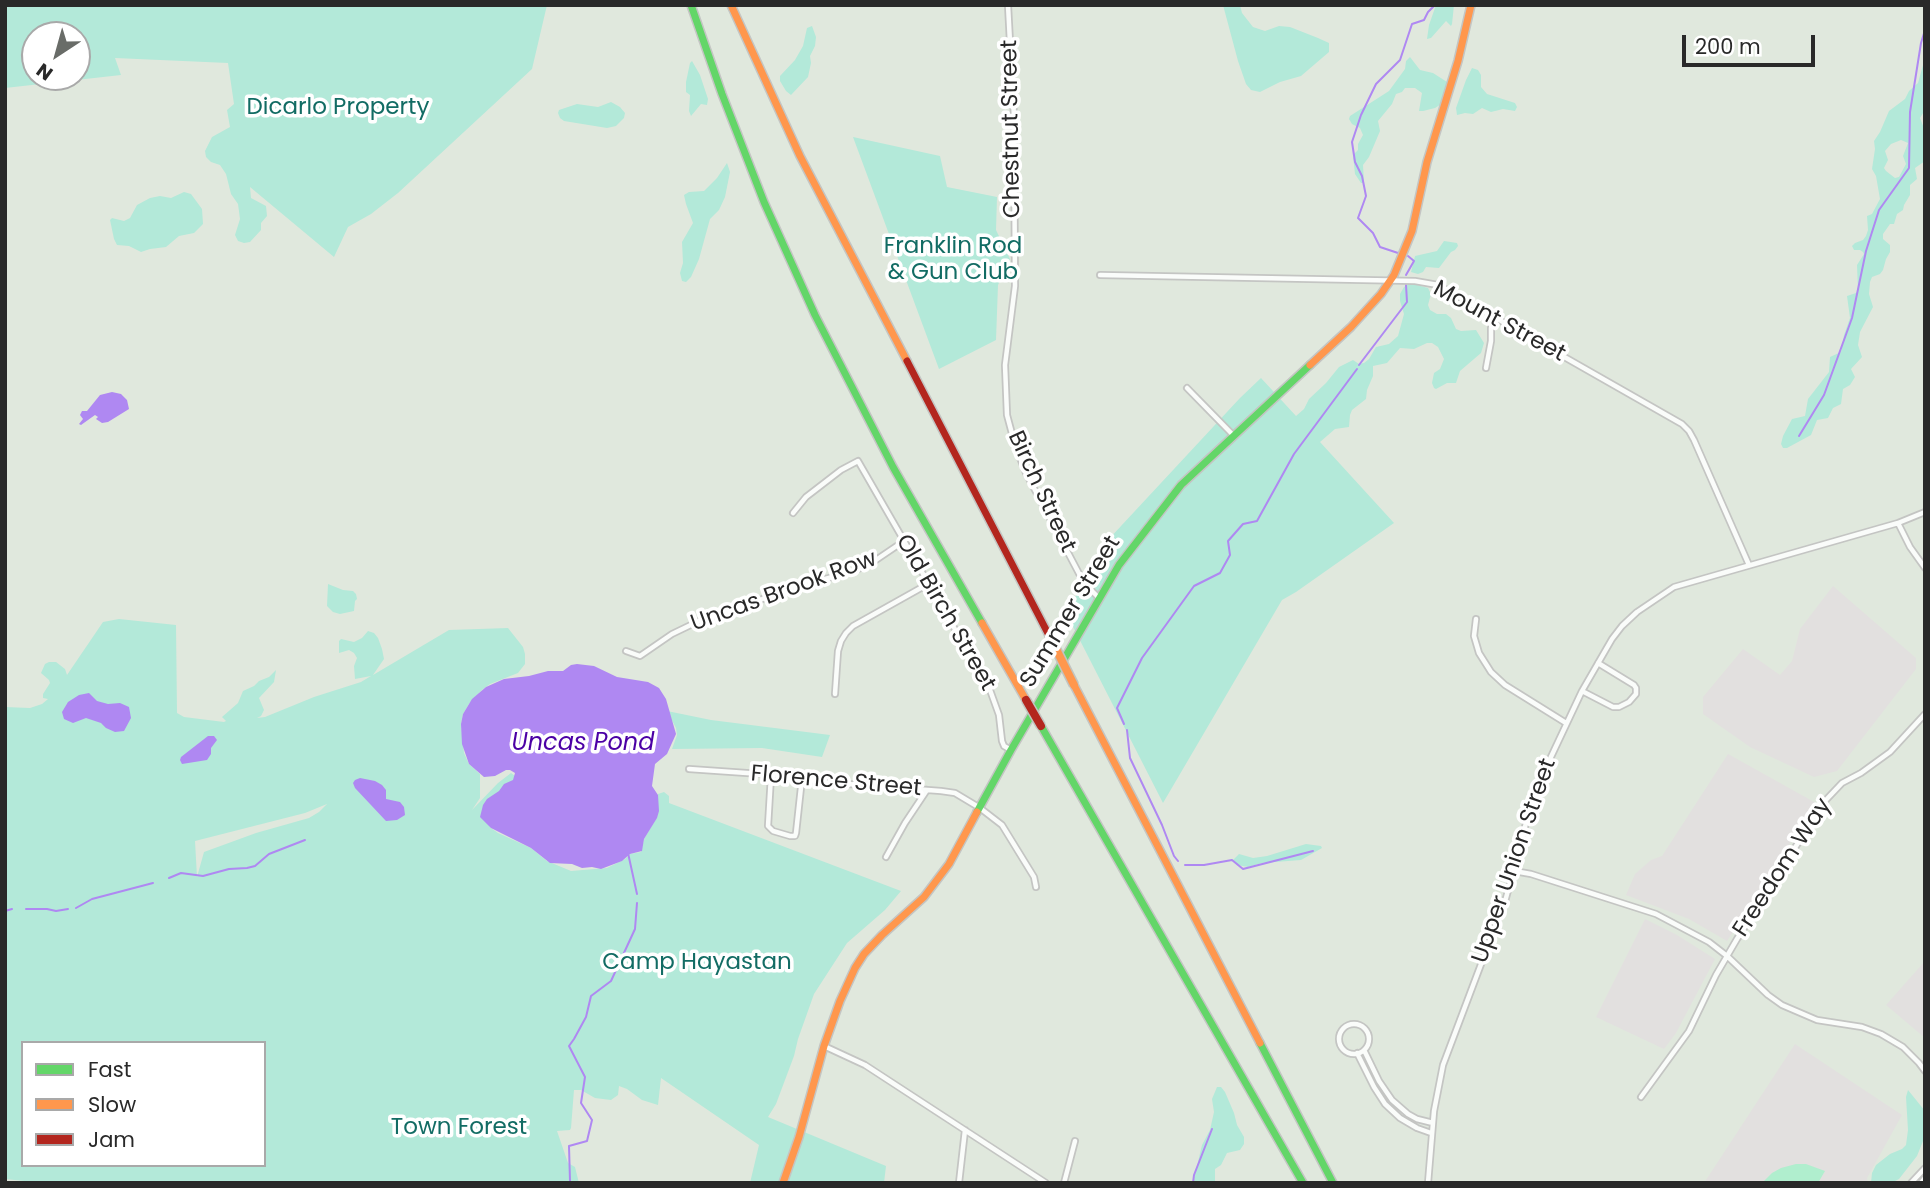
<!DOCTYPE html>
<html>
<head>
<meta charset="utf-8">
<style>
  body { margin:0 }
  #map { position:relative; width:1930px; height:1188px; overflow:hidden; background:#e0e8dd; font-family:Poppins,sans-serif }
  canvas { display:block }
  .frame { position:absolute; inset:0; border:7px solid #292929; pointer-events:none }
  .legend { position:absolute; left:21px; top:1041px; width:245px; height:126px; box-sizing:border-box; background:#fff; border:2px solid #a9a9a9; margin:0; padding:9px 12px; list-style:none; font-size:21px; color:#292929 }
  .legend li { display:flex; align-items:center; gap:14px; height:35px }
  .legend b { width:35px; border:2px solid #a9a9a9 }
  .north { position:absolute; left:21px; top:21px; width:70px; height:70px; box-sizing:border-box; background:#fff; border:2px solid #a9a9a9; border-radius:50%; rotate:216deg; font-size:19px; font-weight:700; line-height:28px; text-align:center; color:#292929 }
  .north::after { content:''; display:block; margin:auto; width:24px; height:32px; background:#696c68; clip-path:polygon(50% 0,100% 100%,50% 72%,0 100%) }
  .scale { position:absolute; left:1682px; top:35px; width:133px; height:32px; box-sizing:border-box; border:4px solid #292929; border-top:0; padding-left:9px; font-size:21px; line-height:24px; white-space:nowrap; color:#292929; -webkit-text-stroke:5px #fff; paint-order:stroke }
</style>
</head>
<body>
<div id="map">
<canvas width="1930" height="1188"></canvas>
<div class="frame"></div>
<ul class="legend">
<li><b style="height:9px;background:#63d668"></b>Fast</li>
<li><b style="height:9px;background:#ff974d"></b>Slow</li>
<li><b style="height:9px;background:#b3261e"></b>Jam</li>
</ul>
<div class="north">N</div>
<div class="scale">200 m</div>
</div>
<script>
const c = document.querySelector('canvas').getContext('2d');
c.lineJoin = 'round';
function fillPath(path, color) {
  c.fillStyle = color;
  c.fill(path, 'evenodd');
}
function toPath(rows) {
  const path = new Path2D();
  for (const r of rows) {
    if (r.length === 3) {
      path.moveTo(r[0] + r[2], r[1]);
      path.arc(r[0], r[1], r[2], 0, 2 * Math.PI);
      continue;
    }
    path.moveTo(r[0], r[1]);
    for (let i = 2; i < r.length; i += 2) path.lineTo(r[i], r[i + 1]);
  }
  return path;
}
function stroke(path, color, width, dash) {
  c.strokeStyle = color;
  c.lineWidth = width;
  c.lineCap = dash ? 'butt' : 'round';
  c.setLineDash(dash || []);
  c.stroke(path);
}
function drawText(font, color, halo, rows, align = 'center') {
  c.font = font + ' Poppins,sans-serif';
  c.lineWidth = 7;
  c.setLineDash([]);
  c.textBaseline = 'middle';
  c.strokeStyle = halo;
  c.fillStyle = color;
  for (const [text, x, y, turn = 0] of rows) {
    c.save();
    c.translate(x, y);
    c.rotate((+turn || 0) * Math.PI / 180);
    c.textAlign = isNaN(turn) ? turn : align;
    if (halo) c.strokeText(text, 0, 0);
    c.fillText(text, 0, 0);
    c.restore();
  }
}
fillPath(toPath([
  [1833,586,1916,658,1916,669,1837,771,1814,777,1750,747,1703,714,1703,697,1743,649,1780,675,1792,661,1800,629],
  [1728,754,1816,803,1727,941,1689,919,1626,895,1635,874,1651,860,1662,856],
  [1645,919,1677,935,1715,959,1676,1033,1664,1049,1596,1017],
  [1925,961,1925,1038,1886,1005],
  [1795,1044,1902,1115,1867,1178,1868,1183,1704,1183]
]), '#e2e0df');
fillPath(toPath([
  [5,5,547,5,532,69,398,193,371,214,348,227,334,257,250,187,251,198,266,206,267,216,261,223,261,230,250,242,244,243,238,241,235,235,240,219,238,204,231,194,226,174,220,165,211,162,206,157,205,151,212,137,230,127,227,110,234,104,228,63,115,58,121,75,5,88],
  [35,35,77,35,77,77,35,77],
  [1223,5,1240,5,1242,13,1253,27,1265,31,1279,26,1290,27,1318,38,1329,43,1329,52,1301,76,1280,82,1260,92,1251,90,1246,84,1238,61],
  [1436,5,1454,5,1452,24,1451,26,1446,21,1431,38,1427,39,1429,25],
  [812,26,816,37,815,46,810,56,811,63,808,77,791,95,786,91,780,81,780,76,795,60,803,46,807,28],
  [1410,57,1420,70,1433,73,1447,82,1446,98,1443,103,1435,108,1423,111,1419,111,1422,93,1415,88,1405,88,1402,92,1396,94,1392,104,1378,121,1380,131,1369,157,1363,165,1364,183,1361,183,1355,174,1353,155,1358,150,1358,144,1363,135,1360,128,1352,124,1349,119,1350,116,1389,91,1405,69,1406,61],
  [1925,58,1925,110,1920,118,1925,131,1925,161,1915,168,1917,179,1910,185,1910,195,1904,205,1903,210,1897,214,1894,224,1890,224,1883,234,1883,239,1890,245,1890,252,1886,259,1883,270,1880,274,1872,277,1870,282,1869,294,1873,307,1860,332,1858,345,1862,357,1851,369,1855,377,1850,385,1843,389,1841,404,1833,408,1828,418,1817,420,1811,435,1787,448,1783,448,1781,444,1783,436,1792,419,1805,416,1808,399,1829,372,1830,357,1841,352,1844,335,1850,318,1847,296,1856,293,1858,290,1857,265,1864,254,1863,252,1860,250,1854,250,1852,246,1855,243,1863,240,1866,236,1868,230,1867,216,1872,214,1880,199,1876,176,1872,169,1875,149,1874,141,1880,132,1889,111,1905,99,1909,91,1918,83],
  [1901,140,1908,143,1903,156,1906,164,1899,177,1895,178,1886,171,1884,168,1888,160,1885,151,1891,144],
  [692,61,700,75,708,99,707,105,701,104,691,116,689,111,690,95,686,92,686,82,690,63],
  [1472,68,1478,70,1481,75,1481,87,1487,94,1515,103,1517,107,1515,111,1503,109,1491,112,1482,108,1473,114,1465,113,1457,115,1456,108,1466,80],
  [611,102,620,107,625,113,624,118,616,126,607,128,564,121,560,118,558,113,559,110,577,104,598,107],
  [853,137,940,156,947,187,997,197,996,230,1010,259,998,285,996,340,939,369],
  [727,163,730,172,725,197,719,210,710,219,699,259,691,277,686,282,682,281,680,273,683,263,682,242,693,223,686,204,684,195,689,192,704,191,717,178],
  [184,192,191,194,202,209,203,224,194,233,179,236,166,247,150,249,141,252,129,246,117,245,114,239,110,220,112,218,124,221,130,218,137,205,150,198,160,196,171,198],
  [1444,241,1457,243,1458,246,1455,250,1451,252,1439,268,1426,267,1423,272,1418,274,1411,272,1415,256,1437,251],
  [1410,283,1428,288,1431,294,1428,305,1430,310,1437,314,1446,314,1451,318,1456,329,1461,331,1476,330,1484,343,1481,353,1460,371,1456,383,1447,383,1436,389,1434,388,1432,383,1434,373,1440,369,1444,359,1438,347,1432,343,1427,343,1414,349,1400,348,1387,363,1373,366,1373,376,1367,390,1366,399,1352,410,1350,415,1349,427,1335,429,1320,442,1394,523,1296,592,1282,600,1163,803,1066,613,1108,540,1240,398,1261,378,1296,416,1304,409,1309,399,1326,383,1339,367,1353,360,1359,364,1364,363,1369,359,1376,347,1389,344,1398,336,1404,314,1400,301,1400,294,1404,287],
  [328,584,343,590,353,591,356,594,357,599,355,601,354,611,340,614,333,612,327,606],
  [119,619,176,625,177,713,184,717,224,722,226,721,222,717,238,703,243,691,254,686,259,681,269,677,276,670,274,682,259,698,264,710,261,716,257,718,265,717,314,697,361,682,371,676,355,679,354,666,357,658,354,653,349,650,339,653,339,641,341,639,354,642,362,638,368,631,374,633,378,638,382,649,384,659,373,675,449,630,508,628,523,647,525,654,525,664,518,673,490,684,482,690,469,704,463,714,461,724,464,753,469,764,480,774,480,798,472,810,498,783,511,773,518,778,486,821,491,828,498,833,531,848,547,861,571,871,607,868,625,859,630,854,641,852,644,839,657,817,655,798,658,799,658,794,664,792,669,796,669,803,901,891,885,910,847,943,814,994,798,1039,794,1056,776,1104,768,1117,886,1166,884,1183,750,1183,759,1145,661,1078,658,1105,642,1100,627,1089,619,1086,618,1095,611,1100,595,1098,581,1090,574,1090,571,1128,570,1130,557,1131,568,1163,575,1167,579,1183,44,1183,5,1179,5,707,30,708,42,704,48,699,43,698,43,694,50,683,49,680,41,673,45,664,49,662,56,662,65,669,67,675,103,622],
  [327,804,319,812,309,818,256,833,204,852,197,877,195,841,305,813],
  [23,1043,264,1043,264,1165,23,1165],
  [667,711,711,720,830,735,822,757,762,748,672,749,677,735,676,728],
  [1306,844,1321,846,1322,848,1301,860,1262,863,1248,867,1237,865,1233,860,1239,854,1253,858,1267,856],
  [1217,1087,1221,1087,1225,1092,1234,1113,1237,1125,1244,1137,1244,1144,1240,1150,1227,1153,1221,1165,1215,1169,1215,1183,1193,1183,1202,1145,1210,1130,1214,1112,1212,1099],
  [1908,1090,1925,1111,1923,1141,1917,1156,1899,1179,1891,1183,1871,1183,1872,1173,1876,1165,1890,1154,1902,1149,1906,1145,1908,1130,1906,1097]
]), '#b3e9d9');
fillPath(toPath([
  [1806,1164,1825,1171,1818,1183,1762,1183,1772,1173,1781,1168,1796,1164]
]), '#b0eece');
fillPath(toPath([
  [112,392,121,394,127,400,129,409,108,422,102,423,96,419,98,417,95,415,81,425,79,424,83,419,80,415,82,411,87,411,100,395],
  [577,664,594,666,617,677,648,682,659,688,666,699,676,734,667,754,655,764,652,786,658,795,659,811,657,818,644,839,642,851,630,854,622,861,601,869,592,867,582,868,572,864,550,863,531,848,491,828,480,817,483,805,487,799,499,791,504,784,513,780,515,773,510,770,506,770,495,776,484,777,469,764,462,744,461,724,463,714,472,699,486,687,504,679,529,676,548,671,563,671,571,665],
  [89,693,97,701,108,704,120,703,129,707,131,718,124,731,115,732,106,728,101,723,86,718,73,723,64,719,62,712,68,702,79,695],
  [208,736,214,736,217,740,211,748,211,754,207,760,182,764,180,760,181,757],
  [360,778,375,781,382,785,386,790,386,799,400,802,404,807,405,815,397,820,386,821,355,788,353,783,355,780]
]), '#af88f2');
stroke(toPath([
  [1398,253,1380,247,1373,233,1358,218,1366,196,1362,176,1355,162,1352,142,1361,115,1376,84,1400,60,1412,24,1424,20,1428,12,1435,5],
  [1406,275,1414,261,1408,256],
  [1359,365,1407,302,1406,285],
  [1799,436,1824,395,1852,318,1866,251,1879,210,1909,168,1910,112,1921,43,1925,30],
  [1124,724,1117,708,1142,658,1194,586,1220,573,1230,555,1228,541,1243,524,1257,521,1294,454,1357,369],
  [1127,730,1130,758,1162,825,1174,856,1178,861],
  [628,853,637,894],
  [1185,865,1204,865,1232,860,1243,869,1313,851],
  [169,878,181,873,203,876,229,869,247,868,255,866,269,854,305,840],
  [76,908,92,899,153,883],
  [26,909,47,909,56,911,68,909],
  [5,911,12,909],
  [569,1183,570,1181,569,1146,587,1141,592,1120,581,1103,585,1077,569,1046,574,1039,586,1017,591,996,611,981,635,929,637,903],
  [1193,1183,1194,1175,1212,1129]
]), '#af88f2', 2);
const street = toPath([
  [1008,5,1014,117,1015,286,1005,365,1007,415,1015,445,1026,473,1084,583,1099,598],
  [1100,275,1415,281,1438,285,1682,424,1689,431,1694,440,1749,565],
  [1486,368,1491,341,1491,328,1494,317],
  [1187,388,1234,436],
  [793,513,806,497,841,470,858,461,990,690,999,715,1002,741,1004,746,1011,750],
  [1898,523,1910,547,1925,568],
  [1476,619,1474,636,1479,653,1491,672,1505,685,1566,723],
  [626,651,640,656,672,634,699,621,755,602,790,588,852,572,873,562,904,541],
  [1582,691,1613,707,1619,707,1629,702,1636,694,1636,688,1634,685,1598,663],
  [835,694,838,651,841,641,846,633,853,626,928,584],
  [689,769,790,776,821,782,941,791,955,793,980,808,1002,825,1034,877,1036,887],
  [771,776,768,826,773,831,790,836,795,836,796,833,802,778],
  [886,857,905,823,927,790],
  [1514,871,1531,874,1656,914,1709,942,1727,956,1768,995,1782,1005,1817,1020,1862,1027,1881,1034,1903,1047,1919,1063,1925,1071],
  [1354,1039,15],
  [824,1046,865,1065,1046,1183],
  [1364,1050,1379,1081,1392,1100,1408,1114,1417,1119,1433,1123],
  [1357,1053,1374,1087,1385,1104,1400,1118,1417,1128,1431,1133],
  [1641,1097,1689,1031,1716,975,1737,939,1824,802,1842,783,1861,773,1890,752,1925,714],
  [959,1183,965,1130],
  [1064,1183,1075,1141],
  [1428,1183,1434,1111,1443,1065,1506,898,1534,793,1582,691,1612,639,1622,626,1637,612,1674,587,1898,523,1925,512],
  [1911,1183,1925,1168],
  [1921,1183,1925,1178]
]);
const fast = toPath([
  [691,5,722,94,764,202,815,315,893,467,982,623],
  [1041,726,1303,1183],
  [977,812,1011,750,1119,565,1181,485,1310,365],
  [1260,1043,1333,1183]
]);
const slow = toPath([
  [731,5,800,156,907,361],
  [1310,365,1351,327,1381,294,1394,275,1412,231,1427,162,1458,61,1471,5],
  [982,623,1026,700],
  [1074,685,1260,1043],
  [783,1183,799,1137,824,1046,840,1001,855,968,864,954,882,935,924,897,949,864,977,812]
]);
const jam = toPath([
  [907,361,1055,647]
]);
stroke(street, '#c4c5c3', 8);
stroke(fast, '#c4c5c3', 10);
stroke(slow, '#c4c5c3', 10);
stroke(jam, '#c4c5c3', 10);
stroke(street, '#fafcfa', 4.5);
stroke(fast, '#63d668', 7);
stroke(slow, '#ff974d', 7);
stroke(jam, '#b3261e', 7);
const slowBridge = toPath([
  [1055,647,1074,685]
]);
const jamBridge = toPath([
  [1026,700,1041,726]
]);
stroke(slowBridge, '#c1c4c0', 11, []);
stroke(jamBridge, '#c1c4c0', 11, []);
stroke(slowBridge, '#ff974d', 8);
stroke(jamBridge, '#b3261e', 8);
drawText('23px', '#126c64', '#fff', [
  ["Dicarlo Property",338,108],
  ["Franklin Rod",953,247],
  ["& Gun Club",953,273],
  ["Camp Hayastan",697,963],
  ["Town Forest",459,1128]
]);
drawText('23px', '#292929', '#fff', [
  ["Chestnut Street",1012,129,-91],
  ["Mount Street",1499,322,28],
  ["Birch Street",1041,492,65],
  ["Uncas Brook Row",784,592,-20],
  ["Summer Street",1071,612,-59],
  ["Old Birch Street",945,613,60],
  ["Florence Street",836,782,5],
  ["Upper Union Street",1515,861,-71],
  ["Freedom Way",1783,868,-57]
]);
drawText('italic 24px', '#4b00a5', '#fff', [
  ["Uncas Pond",583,744]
]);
</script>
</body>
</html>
